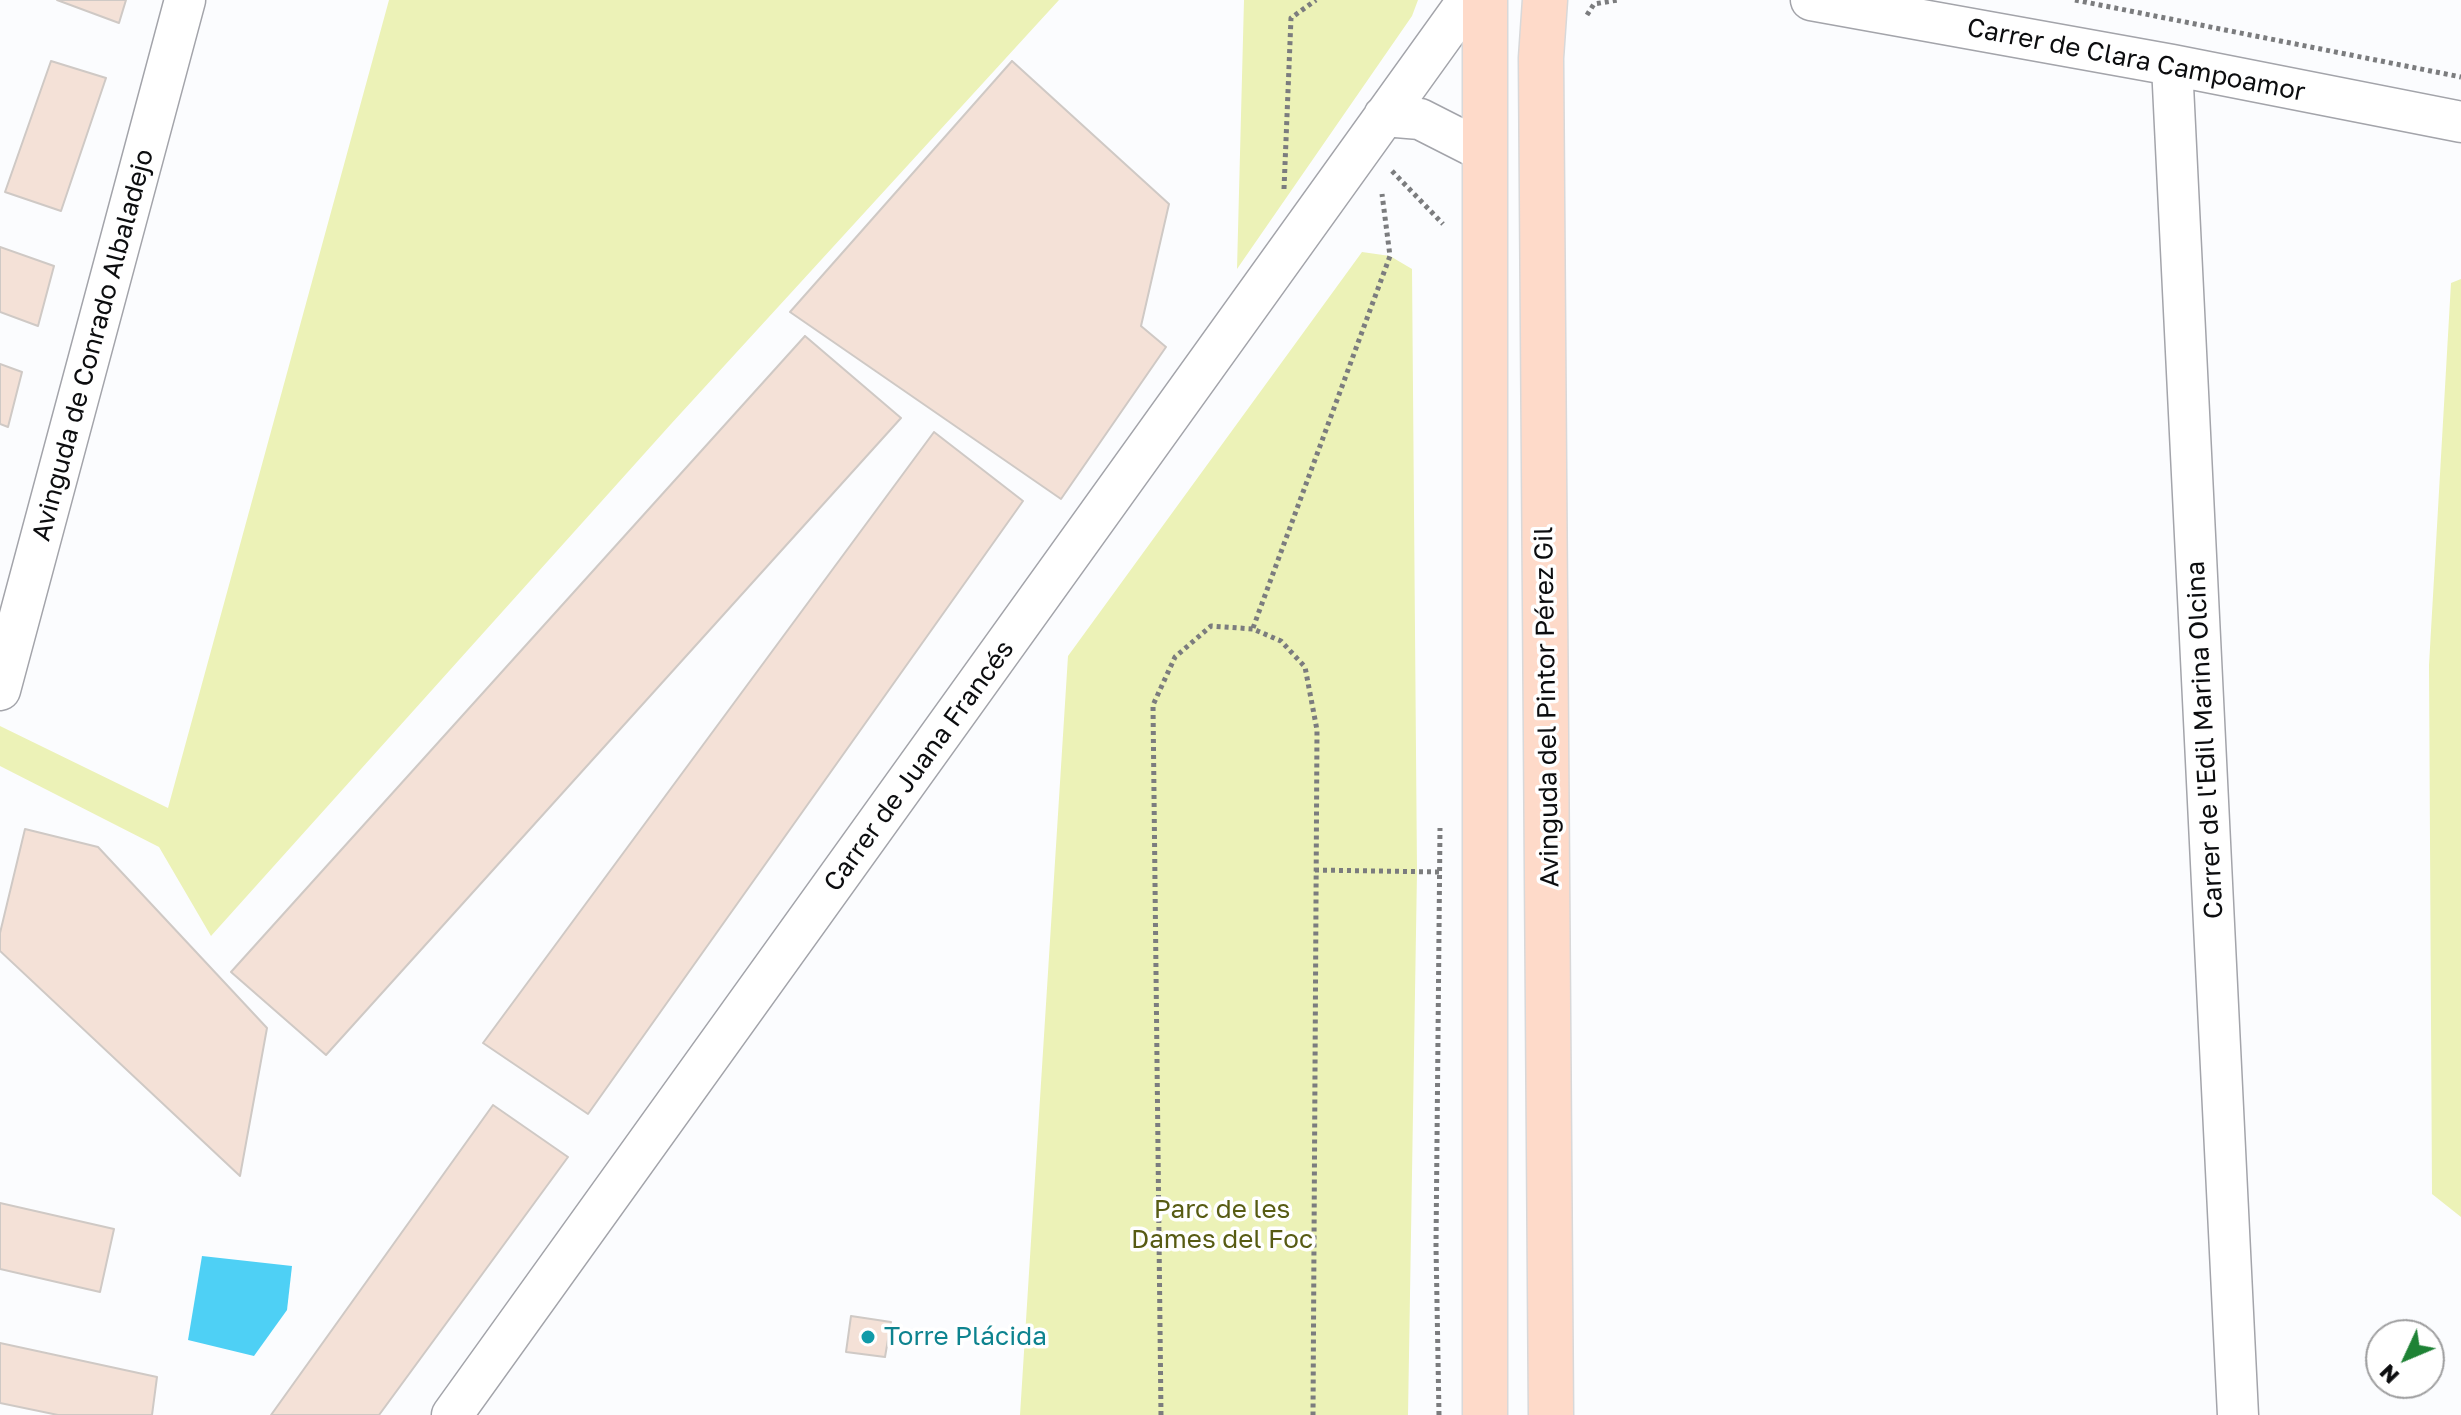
<!DOCTYPE html>
<html>
<head>
<meta charset="utf-8">
<style>
  body { margin:0 }
  #map { position:relative; width:2461px; height:1415px; overflow:hidden; background:#fbfcfe; font-family:"Golos Text",sans-serif }
  canvas { display:block }
  .north { position:absolute; left:2365px; top:1319px; width:80px; height:80px; box-sizing:border-box; background:#fff; border:2px solid #9e9e9f; border-radius:50%; rotate:226deg; font-size:22px; font-weight:700; line-height:32px; text-align:center; color:#0c0d0f }
  .north::after { content:''; display:block; margin:auto; width:28px; height:36px; background:#1e8235; clip-path:polygon(50% 0,100% 100%,50% 72%,0 100%) }
</style>
</head>
<body>
<div id="map">
<canvas width="2461" height="1415"></canvas>
<div class="north">N</div>
</div>
<script>
const c = document.querySelector('canvas').getContext('2d');
c.lineJoin = 'round';
function fillPath(path, color) {
  c.fillStyle = color;
  c.fill(path, 'evenodd');
}
function toPath(rows) {
  const path = new Path2D();
  for (const r of rows) {
    path.moveTo(r[0], r[1]);
    for (let i = 2; i < r.length; i += 2) path.lineTo(r[i], r[i + 1]);
  }
  return path;
}
function stroke(path, color, width, dash) {
  c.strokeStyle = color;
  c.lineWidth = width;
  c.lineCap = dash ? 'butt' : 'round';
  c.setLineDash(dash || []);
  c.stroke(path);
}
function drawText(font, color, halo, rows, align = 'center') {
  c.font = font + ' "Golos Text",sans-serif';
  c.lineWidth = 7;
  c.setLineDash([]);
  c.textBaseline = 'middle';
  c.strokeStyle = halo;
  c.fillStyle = color;
  for (const [text, x, y, turn = 0] of rows) {
    c.save();
    c.translate(x, y);
    c.rotate((+turn || 0) * Math.PI / 180);
    c.textAlign = isNaN(turn) ? turn : align;
    if (halo) c.strokeText(text, 0, 0);
    c.fillText(text, 0, 0);
    c.restore();
  }
}
fillPath(toPath([
  [389,0,1059,0,671,424,211,936,159,847,0,766,0,726,168,808],
  [1244,0,1418,0,1412,16,1237,269],
  [1362,252,1390,256,1412,269,1417,872,1408,1415,1020,1415,1068,656],
  [2461,279,2461,1217,2432,1194,2429,665,2451,283]
]), '#ecf2b7');
fillPath(toPath([
  [202,1256,292,1266,287,1310,254,1356,188,1340]
]), '#4ed0f5');
const building = toPath([
  [57,0,126,0,119,23,57,0],
  [51,61,106,78,61,211,5,192,51,61],
  [1012,61,1169,204,1141,326,1166,347,1061,499,790,312,1012,61],
  [0,247,54,266,38,326,0,312,0,247],
  [805,336,901,418,326,1055,231,972,805,336],
  [0,364,22,372,8,427,0,424,0,364],
  [934,432,1023,501,588,1114,483,1043,934,432],
  [25,829,98,847,267,1028,240,1176,0,951,0,933,25,829],
  [493,1105,568,1157,379,1415,271,1415,493,1105],
  [0,1203,114,1229,100,1292,0,1269,0,1203],
  [851,1316,891,1322,885,1357,846,1352,851,1316],
  [0,1343,157,1377,152,1415,58,1415,0,1403,0,1343]
]);
fillPath(building, '#f4e1d7');
stroke(building, '#cfc9c5', 2);
const minor = toPath([
  [1811,0,2172,65,2461,122],
  [2172,65,2238,1415],
  [1384,116,1420,119,1485,152],
  [0,690,185,0],
  [452,1415,1468,0]
]);
const major = toPath([
  [1545,0,1541,58,1551,1415],
  [1485,1415,1485,0]
]);
stroke(minor, '#a3a4aa', 43);
stroke(major, '#d8d8d9', 47);
stroke(toPath([
  [2075,0,2461,77],
  [1587,15,1594,4,1618,0],
  [1392,171,1443,224],
  [1284,189,1291,18,1316,0],
  [1253,628,1390,256,1382,194],
  [1315,870,1442,872],
  [1161,1415,1153,705,1175,657,1211,626,1253,629,1281,641,1305,667,1317,730,1313,1415],
  [1439,1415,1436,1246,1440,828]
]), '#7b7c7e', 5, [4, 4]);
stroke(minor, '#fff', 40);
stroke(major, '#fedac9', 44);
for (const [x, y, r, color] of [
  [868,1337,8,"#0f9aa8"]
]) {
  const dot = new Path2D();
  dot.arc(x, y, r, 0, 2 * Math.PI);
  c.fillStyle = color;
  c.fill(dot);
  stroke(dot, '#fff', 3);
}
drawText('26px', '#0c0d0f', '#fff', [
  ["Carrer de Clara Campoamor",2136,60,11],
  ["Avinguda de Conrado Albaladejo",93,345,-75],
  ["Avinguda del Pintor Pérez Gil",1547,707,-91],
  ["Carrer de l'Edil Marina Olcina",2205,740,-93],
  ["Carrer de Juana Francés",919,766,-54]
]);
drawText('26px', '#575b13', '#fff', [
  ["Parc de les",1222,1210],
  ["Dames del Foc",1222,1240]
]);
drawText('26px', '#0d838f', '#fff', [
  ["Torre Plácida",884,1337]
], 'left');
</script>
</body>
</html>
